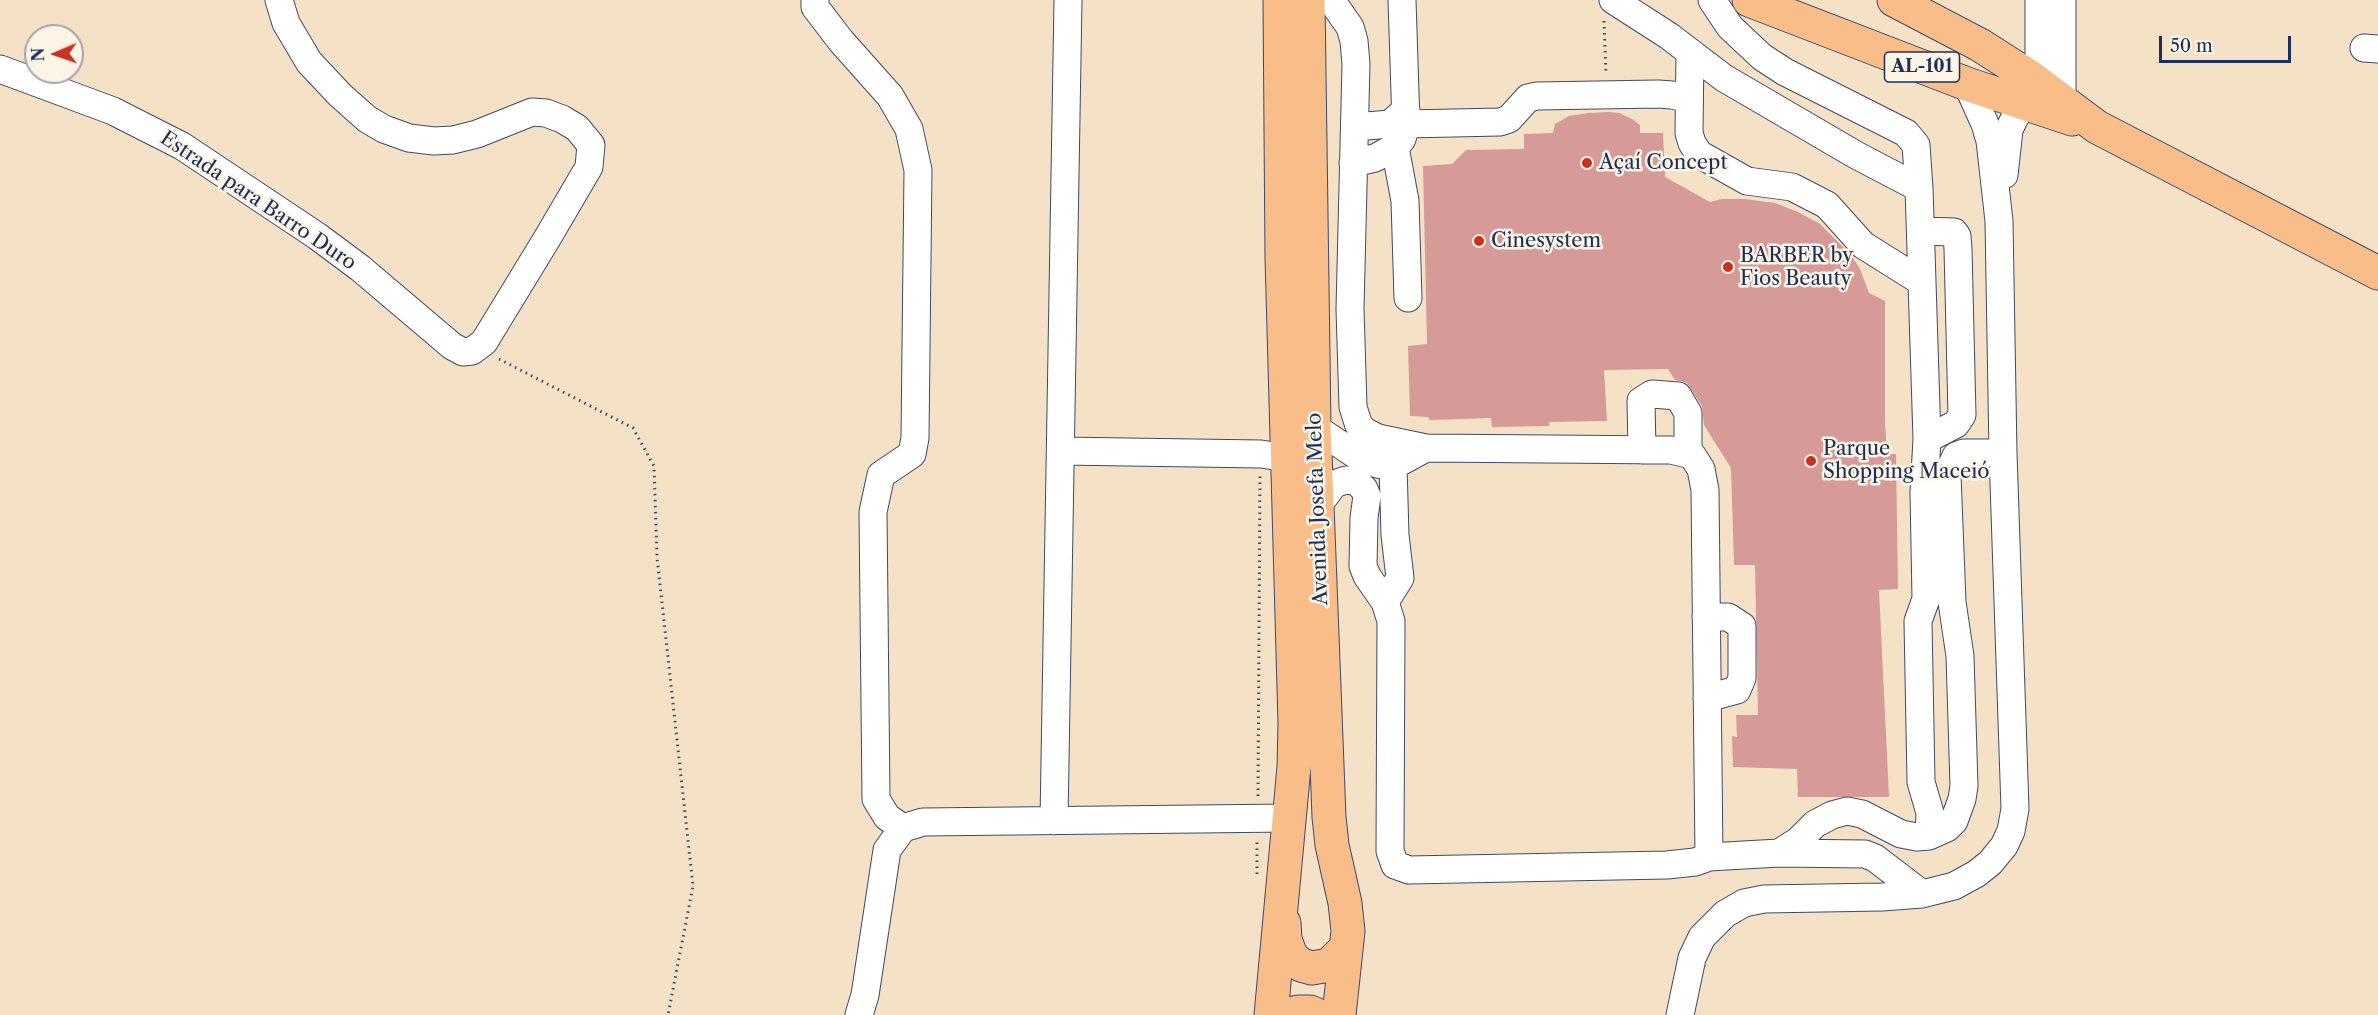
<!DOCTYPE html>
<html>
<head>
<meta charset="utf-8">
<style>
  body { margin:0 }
  #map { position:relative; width:2378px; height:1015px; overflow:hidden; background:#f5e1c6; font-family:"Libre Caslon Text",serif }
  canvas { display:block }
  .north { position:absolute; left:24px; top:24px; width:60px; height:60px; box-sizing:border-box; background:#fcf5e5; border:2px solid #a2a6af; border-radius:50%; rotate:268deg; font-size:16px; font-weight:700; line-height:24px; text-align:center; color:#1b2f5e }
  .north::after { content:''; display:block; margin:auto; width:21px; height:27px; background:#c8321e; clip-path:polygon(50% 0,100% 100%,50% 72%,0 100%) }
  .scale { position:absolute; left:2159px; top:36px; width:132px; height:27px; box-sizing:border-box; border:3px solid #1b2f5e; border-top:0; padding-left:8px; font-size:18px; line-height:21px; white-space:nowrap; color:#1b2f5e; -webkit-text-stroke:4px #fcf5e5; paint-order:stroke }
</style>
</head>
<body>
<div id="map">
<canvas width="2378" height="1015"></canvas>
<div class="north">N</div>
<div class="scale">50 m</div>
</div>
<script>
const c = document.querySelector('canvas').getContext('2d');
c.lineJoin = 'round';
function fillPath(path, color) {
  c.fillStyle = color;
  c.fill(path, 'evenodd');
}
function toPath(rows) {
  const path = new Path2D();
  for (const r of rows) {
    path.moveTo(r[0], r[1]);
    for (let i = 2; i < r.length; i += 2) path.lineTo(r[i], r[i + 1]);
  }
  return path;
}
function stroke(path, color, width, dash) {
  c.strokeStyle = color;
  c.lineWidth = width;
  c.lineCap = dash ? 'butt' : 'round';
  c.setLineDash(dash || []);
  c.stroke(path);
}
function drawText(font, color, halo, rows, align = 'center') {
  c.font = font + ' "Libre Caslon Text",serif';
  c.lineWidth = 5;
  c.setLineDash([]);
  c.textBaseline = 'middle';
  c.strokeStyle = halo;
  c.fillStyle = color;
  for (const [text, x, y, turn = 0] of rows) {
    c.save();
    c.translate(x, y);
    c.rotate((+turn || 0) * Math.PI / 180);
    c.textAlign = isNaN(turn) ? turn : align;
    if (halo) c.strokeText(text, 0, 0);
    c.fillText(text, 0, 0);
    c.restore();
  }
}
fillPath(toPath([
  [1609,112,1619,113,1632,119,1640,125,1640,133,1663,133,1665,177,1710,202,1722,199,1745,199,1775,203,1798,212,1820,224,1851,255,1860,269,1869,293,1885,301,1885,422,1887,454,1896,454,1898,589,1879,590,1889,797,1798,797,1797,769,1733,767,1732,736,1737,737,1736,715,1758,715,1755,565,1734,565,1731,468,1704,425,1702,406,1687,383,1675,380,1668,369,1604,370,1607,421,1549,422,1549,426,1492,427,1491,418,1430,420,1428,417,1410,416,1408,346,1427,344,1423,166,1452,164,1466,150,1524,149,1524,134,1553,133,1555,124,1569,116,1589,113]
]), '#d69a98');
const minor = toPath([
  [815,0,815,7,841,41,890,96,909,129,918,170,915,438,912,454,881,475,873,512,876,799,887,817,903,828],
  [1331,0,1350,27,1354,41,1356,64,1350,309,1353,407,1359,426,1366,432,1378,438,1426,448],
  [1613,0,1669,36,1724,78,1856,155,1919,188],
  [2039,0,2039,84],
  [2062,0,2062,101],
  [2364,48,2378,49],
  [1690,53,1689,133,1692,143,1699,154,1747,181,1792,187,1827,205,1863,245,1922,282],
  [0,69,113,111,182,146,317,236,360,268,452,346,463,352,472,351,484,342,548,237,589,167,591,145,577,128,562,119,546,113,532,112,477,134,453,140,434,141,409,138,384,129,367,119,340,95,309,62,286,23,279,0],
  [1406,124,1500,122,1509,119,1528,98,1537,96,1658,94,1672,95,1689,99],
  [1355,127,1390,124,1406,110],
  [1395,147,1405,201,1408,298],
  [1353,163,1375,158,1395,147,1402,139,1406,124,1402,0],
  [2004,175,2009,130,2014,119,2024,104],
  [1921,231,1954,232,1957,236,1958,249,1962,415,1956,424,1927,439],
  [1314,427,1359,457,1377,464,1393,466,1426,448,1671,450,1692,455,1701,469,1705,490,1709,857,1779,853,1798,841,1815,824,1832,815,1847,811,1862,814,1901,834,1917,837,1929,836,1930,813,1921,782,1918,621,1926,599,1924,492,1927,439,1919,188,1916,145,1906,133,1785,72,1762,57,1730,27,1712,0],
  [1642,450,1641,401,1652,394,1678,396,1688,413,1688,453],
  [1062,451,1261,454,1288,458],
  [1317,507,1334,484,1346,480,1356,481,1364,489,1367,496,1364,518,1363,566,1367,576,1385,602,1391,621,1390,851,1395,865,1409,870,1667,865,1695,862,1709,857],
  [1385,602,1400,578,1395,535,1393,466],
  [1706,617,1728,617,1742,626,1742,678,1737,690,1707,698],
  [1054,821,1068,0],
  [1929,836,1947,828,1954,821,1962,799,1964,786,1960,656,1952,602,1947,475,1956,456,1964,453,2003,453],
  [1779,853,1865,854,1875,858,1922,894],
  [859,1015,865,995,887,850,903,828,923,822,1289,818],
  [1680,1015,1692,958,1702,937,1725,914,1744,903,1764,899,1882,897,1922,894,1954,886,1976,874,1990,863,2004,846,2011,831,2015,809,2003,453,1999,221,1990,141,1985,124,1967,84]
]);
const major = toPath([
  [1308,0,1314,427,1329,817,1332,845,1345,903,1348,931,1339,1015],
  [1749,0,1967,84,2072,119],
  [1894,0,1980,45,2030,77,2097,127,2378,273],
  [1284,923,1285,939,1291,956,1301,965,1312,968,1329,965,1346,948],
  [1271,1015,1294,767,1295,724,1282,258,1280,0],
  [1286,1015,1298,1012,1310,1012,1317,1015]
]);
stroke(minor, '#3c4a6e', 29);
stroke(major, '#3c4a6e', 35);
stroke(toPath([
  [1604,21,1606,75],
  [499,359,633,428,654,466,657,557,693,886,668,1015],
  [1258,796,1260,476],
  [1257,874,1257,839]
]), '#3c4a6e', 3, [1.5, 4.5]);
stroke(minor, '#fff', 27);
stroke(major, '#f8bd89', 33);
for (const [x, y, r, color] of [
  [1587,163,6,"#c8321e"],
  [1479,241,6,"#c8321e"],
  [1728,267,6,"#c8321e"],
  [1811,461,6,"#c8321e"]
]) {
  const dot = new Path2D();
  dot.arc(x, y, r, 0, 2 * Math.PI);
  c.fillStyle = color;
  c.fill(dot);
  stroke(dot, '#fcf5e5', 2);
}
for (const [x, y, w] of [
  [1922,67,75]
]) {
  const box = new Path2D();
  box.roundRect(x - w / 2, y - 15, w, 30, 4.5);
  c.fillStyle = '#fcf5e5';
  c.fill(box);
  stroke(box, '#1b2f5e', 1.5);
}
drawText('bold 18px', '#1b2f5e', null, [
  ["AL-101",1922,67]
]);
drawText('20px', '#1b2f5e', '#fcf5e5', [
  ["Açaí Concept",1599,163],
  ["Cinesystem",1491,241],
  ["BARBER by",1740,256],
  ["Fios Beauty",1740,279],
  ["Parque",1823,449],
  ["Shopping Maceió",1823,472]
], 'left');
drawText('20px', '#1b2f5e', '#fcf5e5', [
  ["Estrada para Barro Duro",258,201,34],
  ["Avenida Josefa Melo",1318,509,-92]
]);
</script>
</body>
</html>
